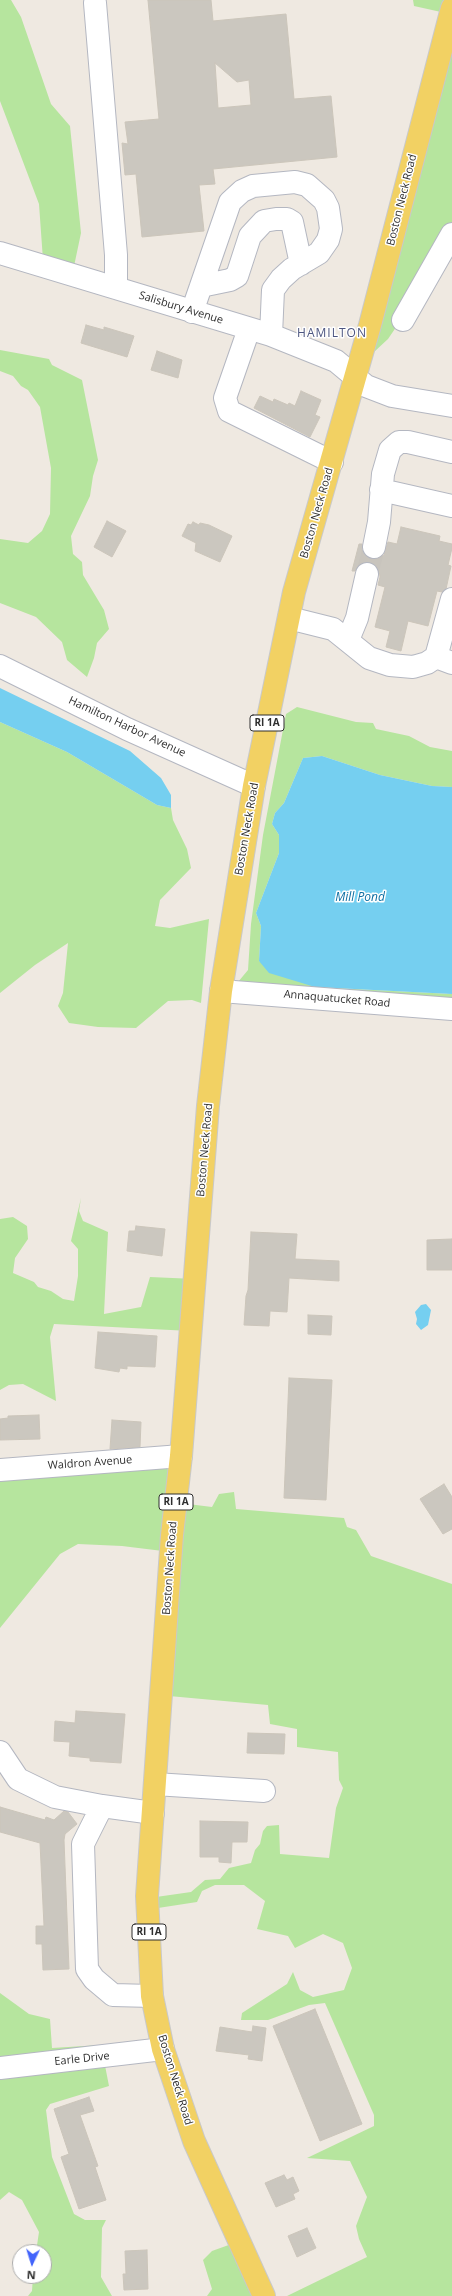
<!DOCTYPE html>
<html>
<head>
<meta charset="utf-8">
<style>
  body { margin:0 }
  #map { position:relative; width:452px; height:2296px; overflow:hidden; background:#efe9e1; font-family:"Open Sans",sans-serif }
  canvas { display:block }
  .north { position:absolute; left:12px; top:2244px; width:40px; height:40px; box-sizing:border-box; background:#fff; border:1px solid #ababab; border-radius:50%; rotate:184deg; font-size:11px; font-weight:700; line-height:16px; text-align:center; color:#2e2e2e }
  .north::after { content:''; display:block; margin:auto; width:14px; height:18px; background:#4264fb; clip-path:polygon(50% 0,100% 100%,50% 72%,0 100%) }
</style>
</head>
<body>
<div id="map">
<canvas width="452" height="2296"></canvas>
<div class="north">N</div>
</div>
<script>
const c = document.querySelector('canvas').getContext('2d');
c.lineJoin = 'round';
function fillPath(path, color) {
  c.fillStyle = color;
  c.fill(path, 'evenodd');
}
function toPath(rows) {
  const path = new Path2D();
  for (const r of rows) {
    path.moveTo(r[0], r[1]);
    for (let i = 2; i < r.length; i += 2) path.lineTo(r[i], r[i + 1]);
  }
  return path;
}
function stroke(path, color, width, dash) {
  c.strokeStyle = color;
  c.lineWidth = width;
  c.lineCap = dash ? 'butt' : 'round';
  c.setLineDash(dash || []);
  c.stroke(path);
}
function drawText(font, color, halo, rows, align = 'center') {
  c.font = font + ' "Open Sans",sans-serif';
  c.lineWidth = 3;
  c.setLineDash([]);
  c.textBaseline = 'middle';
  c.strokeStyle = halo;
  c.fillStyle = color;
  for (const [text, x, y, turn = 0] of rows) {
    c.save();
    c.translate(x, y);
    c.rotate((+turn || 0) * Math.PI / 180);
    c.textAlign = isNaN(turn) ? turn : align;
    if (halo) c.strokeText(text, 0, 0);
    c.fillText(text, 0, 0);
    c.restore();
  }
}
fillPath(toPath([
  [0,0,11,0,21,17,51,104,70,126,81,233,73,271,43,260,39,204,0,101],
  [413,0,452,0,452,245,388,339,374,352,368,354,450,14,414,6],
  [0,350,49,359,52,365,82,380,98,460,93,476,90,496,71,536,73,554,82,562,83,575,104,610,109,629,97,643,94,658,87,677,67,660,62,642,36,617,0,603,0,539,28,543,42,531,50,514,51,468,40,407,28,390,21,386,13,376,0,371],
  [297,707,356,722,373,723,376,729,409,736,430,747,452,751,452,787,432,786,380,775,322,756,303,758,284,803,275,813,272,824,279,835,279,853,256,913,261,926,259,961,315,987,452,994,452,1011,233,988,248,970,251,924,263,835,286,714],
  [0,722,67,752,157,805,171,808,173,820,187,849,191,868,160,900,155,926,170,928,209,919,201,1003,192,1000,168,1001,136,1028,98,1027,69,1023,58,1006,63,993,68,943,35,965,0,993],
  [81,1198,79,1211,83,1221,108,1232,104,1314,141,1307,150,1277,195,1279,190,1331,54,1324,50,1337,56,1401,23,1384,9,1385,0,1390,0,1219,13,1217,27,1226,28,1239,15,1258,13,1273,34,1282,38,1287,51,1291,63,1299,74,1301,78,1276,78,1249,71,1241],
  [170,1459,180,1503,212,1507,219,1494,234,1492,236,1509,344,1518,347,1527,356,1530,371,1556,452,1584,452,2296,287,2296,367,2257,359,2239,356,2226,367,2197,350,2161,307,2158,374,2126,374,2115,325,2003,309,2005,268,2020,241,2020,242,2013,287,1984,293,1972,300,1990,313,1997,344,1990,352,1968,343,1943,323,1934,295,1948,288,1936,257,1929,265,1901,244,1885,215,1885,202,1891,197,1902,158,1908,156,1897,191,1892,205,1880,220,1879,229,1868,251,1863,255,1850,260,1844,263,1831,267,1826,279,1825,280,1854,329,1858,336,1808,343,1788,339,1780,338,1752,297,1747,297,1729,270,1724,268,1705,169,1696,171,1552,122,1546,78,1544,60,1554,0,1628,0,1471],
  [0,1993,29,2014,50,2019,52,2048,101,2045,109,2086,50,2104,46,2110,52,2157,74,2214,85,2220,106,2220,102,2228,101,2277,112,2296,28,2296,32,2291,33,2276,44,2276,44,2252,36,2252,39,2232,22,2200,9,2192,0,2200],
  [237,2242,263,2296,207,2296,212,2289,203,2260,212,2251]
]), '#b6e59e');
fillPath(toPath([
  [0,688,130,751,161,778,171,795,171,808,157,805,67,752,0,722],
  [322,756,380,775,432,786,452,787,452,994,315,987,269,973,259,961,261,926,256,913,279,853,279,835,272,824,275,813,284,803,303,758],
  [426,1304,431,1310,428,1325,421,1330,416,1324,417,1319,415,1312,421,1305]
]), '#75cff0');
const building = toPath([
  [148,0,211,0,213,21,286,14,294,99,331,96,337,157,213,169,215,184,199,185,204,231,142,237,136,174,125,175,122,143,128,144,125,122,159,119,148,0],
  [215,63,237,82,249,80,251,105,218,108,215,63],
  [86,325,104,330,104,327,134,336,127,357,81,343,86,325],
  [157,351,182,360,178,378,151,370,157,351],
  [301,391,321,400,315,415,320,417,310,437,254,408,260,396,273,402,274,399,288,405,289,403,295,406,301,391],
  [107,521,126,531,112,557,94,547,107,521],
  [193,522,199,525,200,523,209,525,232,536,220,562,195,551,196,543,182,536,188,524,191,525,193,522],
  [401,527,440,536,439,541,452,544,452,548,448,565,451,566,446,589,442,592,437,591,428,626,408,621,401,651,386,647,390,631,375,627,385,587,378,585,380,577,379,570,375,565,369,562,363,562,355,571,352,571,359,544,362,544,362,551,366,557,372,559,378,559,384,555,388,542,397,544,401,527],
  [136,1226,165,1229,162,1256,127,1251,129,1231,135,1231,136,1226],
  [251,1232,297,1234,295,1259,339,1261,339,1281,289,1278,287,1312,270,1311,269,1326,244,1325,246,1296,248,1290,251,1232],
  [452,1239,452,1270,427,1270,427,1240,452,1239],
  [308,1315,332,1316,331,1335,308,1334,308,1315],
  [98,1332,157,1336,155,1367,127,1366,127,1369,120,1368,119,1372,95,1368,98,1332],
  [289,1378,332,1380,326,1500,284,1498,289,1378],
  [39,1415,40,1439,0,1440,0,1419,8,1418,8,1416,39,1415],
  [112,1420,141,1422,140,1447,110,1449,112,1420],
  [444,1484,452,1497,452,1529,443,1534,420,1499,444,1484],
  [76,1711,125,1714,121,1763,90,1761,90,1758,69,1756,70,1742,54,1741,55,1721,75,1723,76,1711],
  [248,1733,285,1734,284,1754,247,1753,248,1733],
  [0,1807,45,1820,46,1817,54,1820,64,1811,68,1812,77,1824,65,1834,64,1840,69,1969,43,1970,42,1944,36,1944,36,1926,44,1926,40,1843,0,1832,0,1807],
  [200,1821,248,1822,247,1842,232,1842,231,1863,219,1862,219,1857,200,1857,200,1821],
  [315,2009,362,2124,320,2141,273,2026,315,2009],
  [253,2026,266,2028,262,2061,248,2059,249,2055,216,2051,220,2027,252,2032,253,2026],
  [89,2097,94,2111,80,2115,98,2166,95,2167,106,2200,79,2209,61,2157,69,2154,54,2109,89,2097],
  [284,2175,287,2180,293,2177,299,2191,293,2194,295,2199,276,2207,265,2183,284,2175],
  [307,2228,316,2248,297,2257,288,2236,307,2228],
  [147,2250,148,2289,124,2290,123,2274,126,2274,125,2251,147,2250]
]);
fillPath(building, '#cbc7bf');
stroke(building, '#cbc5ba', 1);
stroke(toPath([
  [367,574,374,547]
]), '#c8c4bd', 22, [22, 11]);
const minor = toPath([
  [95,3,116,255,116,288],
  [0,253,271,335,336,361,366,386,392,396,452,406],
  [201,286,230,280,237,276,250,236,264,221,276,219,287,219,292,222,301,264],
  [192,312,230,202,242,191,253,186,295,182,307,185,324,200,328,208,331,229,328,240,319,253,292,269,281,279,273,290,271,335],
  [403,320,452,234],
  [249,329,225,398,229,411,332,462],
  [381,490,452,506],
  [374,547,379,522,383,474,390,450,399,442,408,442,452,452],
  [452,599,436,657,452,663],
  [289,618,333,629,369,658,390,665,413,667,427,663,436,657],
  [348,640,357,618,367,574],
  [0,666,127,729,254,786],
  [221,991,452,1009],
  [0,1470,181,1456],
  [0,1752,18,1779,55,1797,102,1806,153,1813],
  [155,1784,264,1791],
  [102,1806,83,1844,87,1969,94,1979,113,1995,152,1996],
  [0,2068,163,2049]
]);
const major = toPath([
  [264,2296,194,2141,163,2049,152,1996,147,1896,172,1535,181,1456,208,1106,221,991,254,786,294,592,370,325,452,8]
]);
stroke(minor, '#b4b7c1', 24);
stroke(major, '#c9c9c9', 24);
stroke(minor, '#fff', 22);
stroke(major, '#f2d163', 22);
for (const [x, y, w] of [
  [267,723,34],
  [176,1502,34],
  [149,1932,34]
]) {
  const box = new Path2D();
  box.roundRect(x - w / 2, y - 8, w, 16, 3);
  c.fillStyle = '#fff';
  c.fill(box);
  stroke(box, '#2e2e2e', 1);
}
drawText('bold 10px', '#2e2e2e', null, [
  ["RI 1A",267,723],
  ["RI 1A",176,1502],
  ["RI 1A",149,1932]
]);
drawText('11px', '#2e2e2e', '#fff', [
  ["Boston Neck Road",402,200,-76],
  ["Salisbury Avenue",181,308,17],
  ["Boston Neck Road",317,513,-74],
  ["Hamilton Harbor Avenue",127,727,25],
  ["Boston Neck Road",247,829,-80],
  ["Annaquatucket Road",337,999,5],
  ["Boston Neck Road",205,1150,-85],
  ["Waldron Avenue",90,1463,-4],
  ["Boston Neck Road",170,1568,-86],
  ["Earle Drive",82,2059,-6],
  ["Boston Neck Road",175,2080,73]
]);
c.letterSpacing = '1px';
drawText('12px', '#4d5680', '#fff', [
  ["HAMILTON",332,334]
]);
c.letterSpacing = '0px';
drawText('italic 12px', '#0d6fa3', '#fff', [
  ["Mill Pond",360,898]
]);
</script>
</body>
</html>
